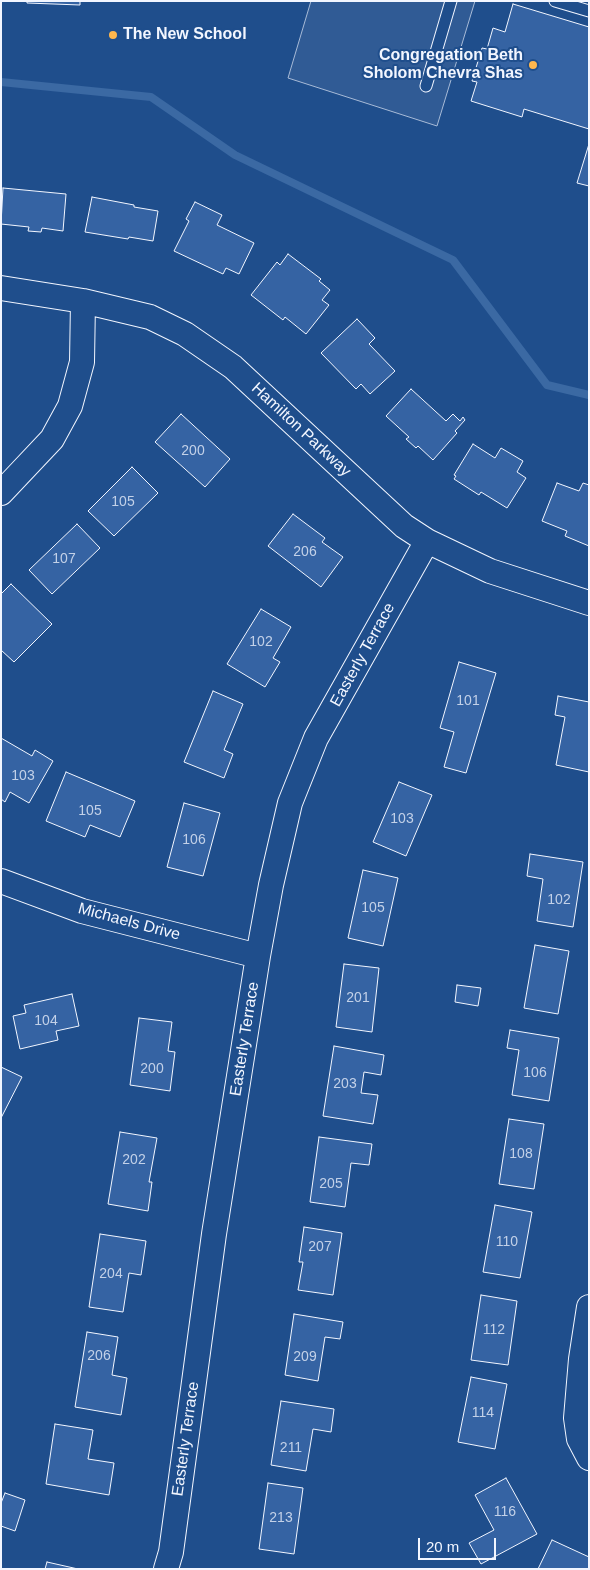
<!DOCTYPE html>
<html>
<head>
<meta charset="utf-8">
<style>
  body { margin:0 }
  #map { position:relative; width:590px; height:1570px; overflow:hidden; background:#1f4e8c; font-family:Helvetica,sans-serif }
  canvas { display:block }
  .frame { position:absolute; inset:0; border:2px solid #f2f6ff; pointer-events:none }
  .scale { position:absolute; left:418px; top:1538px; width:78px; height:22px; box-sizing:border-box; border:2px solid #f2f6ff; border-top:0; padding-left:6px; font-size:15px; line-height:18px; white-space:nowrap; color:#f2f6ff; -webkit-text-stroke:4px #1f4e8c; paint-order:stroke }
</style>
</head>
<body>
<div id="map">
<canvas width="590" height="1570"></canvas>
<div class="frame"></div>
<div class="scale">20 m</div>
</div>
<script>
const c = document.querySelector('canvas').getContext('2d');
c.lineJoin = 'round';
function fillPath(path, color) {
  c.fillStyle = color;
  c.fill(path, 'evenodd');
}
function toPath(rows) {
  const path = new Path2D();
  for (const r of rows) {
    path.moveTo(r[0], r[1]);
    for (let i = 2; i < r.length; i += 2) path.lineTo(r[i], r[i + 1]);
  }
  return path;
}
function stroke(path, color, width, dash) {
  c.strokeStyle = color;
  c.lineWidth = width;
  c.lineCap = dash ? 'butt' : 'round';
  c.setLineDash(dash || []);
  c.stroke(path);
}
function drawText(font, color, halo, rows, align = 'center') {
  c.font = font + ' Helvetica,sans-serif';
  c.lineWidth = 4;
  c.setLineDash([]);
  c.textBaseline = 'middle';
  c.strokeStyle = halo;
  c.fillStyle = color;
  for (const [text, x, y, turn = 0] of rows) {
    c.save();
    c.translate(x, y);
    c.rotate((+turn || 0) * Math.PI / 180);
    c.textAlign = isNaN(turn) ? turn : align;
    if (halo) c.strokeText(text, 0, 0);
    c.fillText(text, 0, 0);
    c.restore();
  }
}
const parking = toPath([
  [311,1,475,1,437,126,288,78,311,1]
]);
fillPath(parking, '#305b95');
stroke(parking, '#a8bbd7', 1);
stroke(toPath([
  [1,82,151,97,235,155,453,260,547,385,589,395]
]), '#3b69a3', 8);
const building = toPath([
  [27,1,80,1,80,5,27,3,27,1],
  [513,4,589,27,589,129,524,109,522,117,471,101,477,82,472,81,482,48,487,49,493,28,505,32,513,4],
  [589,144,589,186,577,183,589,144],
  [3,188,66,194,63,231,42,228,41,232,28,231,29,227,1,224,3,188],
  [92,197,134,205,134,207,158,211,153,241,129,237,128,239,85,232,92,197],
  [195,202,222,215,217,225,254,243,239,274,226,268,223,274,174,251,189,221,186,219,195,202],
  [288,254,321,279,319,281,330,290,322,300,329,305,306,334,285,317,283,320,251,295,277,262,280,265,288,254],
  [357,319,375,338,369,344,395,371,370,394,361,384,356,389,321,353,357,319],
  [411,389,446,421,453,414,460,421,463,417,465,420,455,431,457,433,433,460,418,446,416,448,406,439,409,437,386,416,411,389],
  [181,414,230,459,205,487,155,442,181,414],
  [473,444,495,458,501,448,523,461,517,472,526,478,507,508,481,492,479,495,454,479,456,476,454,475,473,444],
  [132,467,158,493,114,536,88,511,132,467],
  [557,483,579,491,583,483,589,485,589,546,565,536,567,531,542,521,557,483],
  [293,514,325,538,322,542,343,557,321,587,268,546,293,514],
  [77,524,100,548,52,594,29,570,77,524],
  [11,584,52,624,14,662,1,650,1,594,11,584],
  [261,609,291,627,273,658,280,662,265,687,227,664,261,609],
  [459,662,496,673,466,773,444,767,454,732,440,728,459,662],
  [213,691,243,704,224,750,233,754,224,778,184,762,213,691],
  [558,696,589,702,589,772,556,765,565,717,555,715,558,696],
  [1,738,32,756,35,750,53,761,29,803,10,792,5,802,1,799,1,738],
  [66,772,135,801,120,837,90,825,85,837,46,821,66,772],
  [399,782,432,795,406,856,373,842,399,782],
  [184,803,220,813,203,876,167,867,184,803],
  [530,854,583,862,573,927,537,921,543,879,527,876,530,854],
  [363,870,398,878,383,946,348,938,363,870],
  [535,945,569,951,558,1014,524,1008,535,945],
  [344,964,379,968,372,1032,336,1027,344,964],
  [457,985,481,988,478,1006,455,1002,457,985],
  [72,994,79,1026,56,1031,58,1040,20,1049,13,1016,26,1013,24,1005,72,994],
  [139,1018,172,1022,168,1051,175,1052,170,1091,130,1085,139,1018],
  [510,1030,559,1038,549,1101,512,1095,519,1050,507,1048,510,1030],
  [334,1046,384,1055,381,1075,364,1072,361,1093,378,1095,373,1124,323,1116,334,1046],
  [1,1067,22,1077,1,1118,1,1067],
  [509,1119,544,1124,534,1189,499,1184,509,1119],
  [120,1132,157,1138,149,1182,152,1182,148,1211,108,1204,120,1132],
  [319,1137,372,1144,369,1165,351,1163,345,1207,310,1202,319,1137],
  [495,1205,532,1212,520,1278,483,1272,495,1205],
  [304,1227,342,1233,333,1295,298,1290,303,1262,299,1262,304,1227],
  [100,1234,146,1241,141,1275,129,1273,123,1312,89,1307,100,1234],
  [481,1295,517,1301,508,1365,471,1360,481,1295],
  [294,1314,343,1322,340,1339,325,1337,318,1381,285,1375,294,1314],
  [87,1332,118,1337,112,1375,127,1378,121,1415,75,1407,87,1332],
  [471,1377,507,1384,495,1449,458,1442,471,1377],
  [281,1401,334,1409,331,1432,313,1429,306,1471,271,1465,281,1401],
  [55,1424,93,1430,88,1459,114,1463,109,1495,46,1484,55,1424],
  [506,1478,537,1534,481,1564,469,1543,494,1530,475,1495,506,1478],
  [268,1483,303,1488,294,1554,259,1549,268,1483],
  [5,1493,25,1500,15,1531,1,1526,1,1503,5,1493],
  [552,1540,589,1557,589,1569,538,1569,552,1540],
  [47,1562,78,1569,45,1569,47,1562]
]);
fillPath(building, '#3563a3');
stroke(building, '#f2f6ff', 1);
const lane = toPath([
  [555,1,589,11],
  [426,86,451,1]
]);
const street = toPath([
  [1,288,83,301,150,317,185,334,233,367,404,526,427,541,490,571,589,603],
  [1,493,52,439,70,406,82,362,83,301],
  [1,881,82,911,258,956],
  [589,1307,581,1359,576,1418,579,1439,589,1458],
  [166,1569,171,1552,214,1234,258,956,271,885,290,803,316,738,427,541]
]);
stroke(lane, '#f2f6ff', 13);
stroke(street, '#f2f6ff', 26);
stroke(lane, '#1f4e8c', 11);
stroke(street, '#1f4e8c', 24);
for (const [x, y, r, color] of [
  [113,35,5,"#ffb74d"],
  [533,65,5,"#ffb74d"]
]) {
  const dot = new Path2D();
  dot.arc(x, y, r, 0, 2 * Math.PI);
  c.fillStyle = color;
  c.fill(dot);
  stroke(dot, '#1f4e8c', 2);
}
drawText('14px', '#c3d1e8', null, [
  ["200",193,451],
  ["105",123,502],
  ["206",305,552],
  ["107",64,559],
  ["102",261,642],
  ["101",468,701],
  ["103",23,776],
  ["105",90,811],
  ["103",402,819],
  ["106",194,840],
  ["102",559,900],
  ["105",373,908],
  ["201",358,998],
  ["104",46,1021],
  ["200",152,1069],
  ["106",535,1073],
  ["203",345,1084],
  ["108",521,1154],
  ["202",134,1160],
  ["205",331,1184],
  ["110",507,1242],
  ["207",320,1247],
  ["204",111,1274],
  ["112",494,1330],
  ["206",99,1356],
  ["209",305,1357],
  ["114",483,1413],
  ["211",291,1448],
  ["116",505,1512],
  ["213",281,1518]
]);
drawText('bold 16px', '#f2f6ff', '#1f4e8c', [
  ["The New School",123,35],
  ["Congregation Beth",523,56,"right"],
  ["Sholom Chevra Shas",523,74,"right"]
], 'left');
drawText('16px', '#f2f6ff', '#1f4e8c', [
  ["Hamilton Parkway",301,430,43],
  ["Easterly Terrace",363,655,-61],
  ["Michaels Drive",129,922,15],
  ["Easterly Terrace",245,1039,-81],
  ["Easterly Terrace",186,1439,-82]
]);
</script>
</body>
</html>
